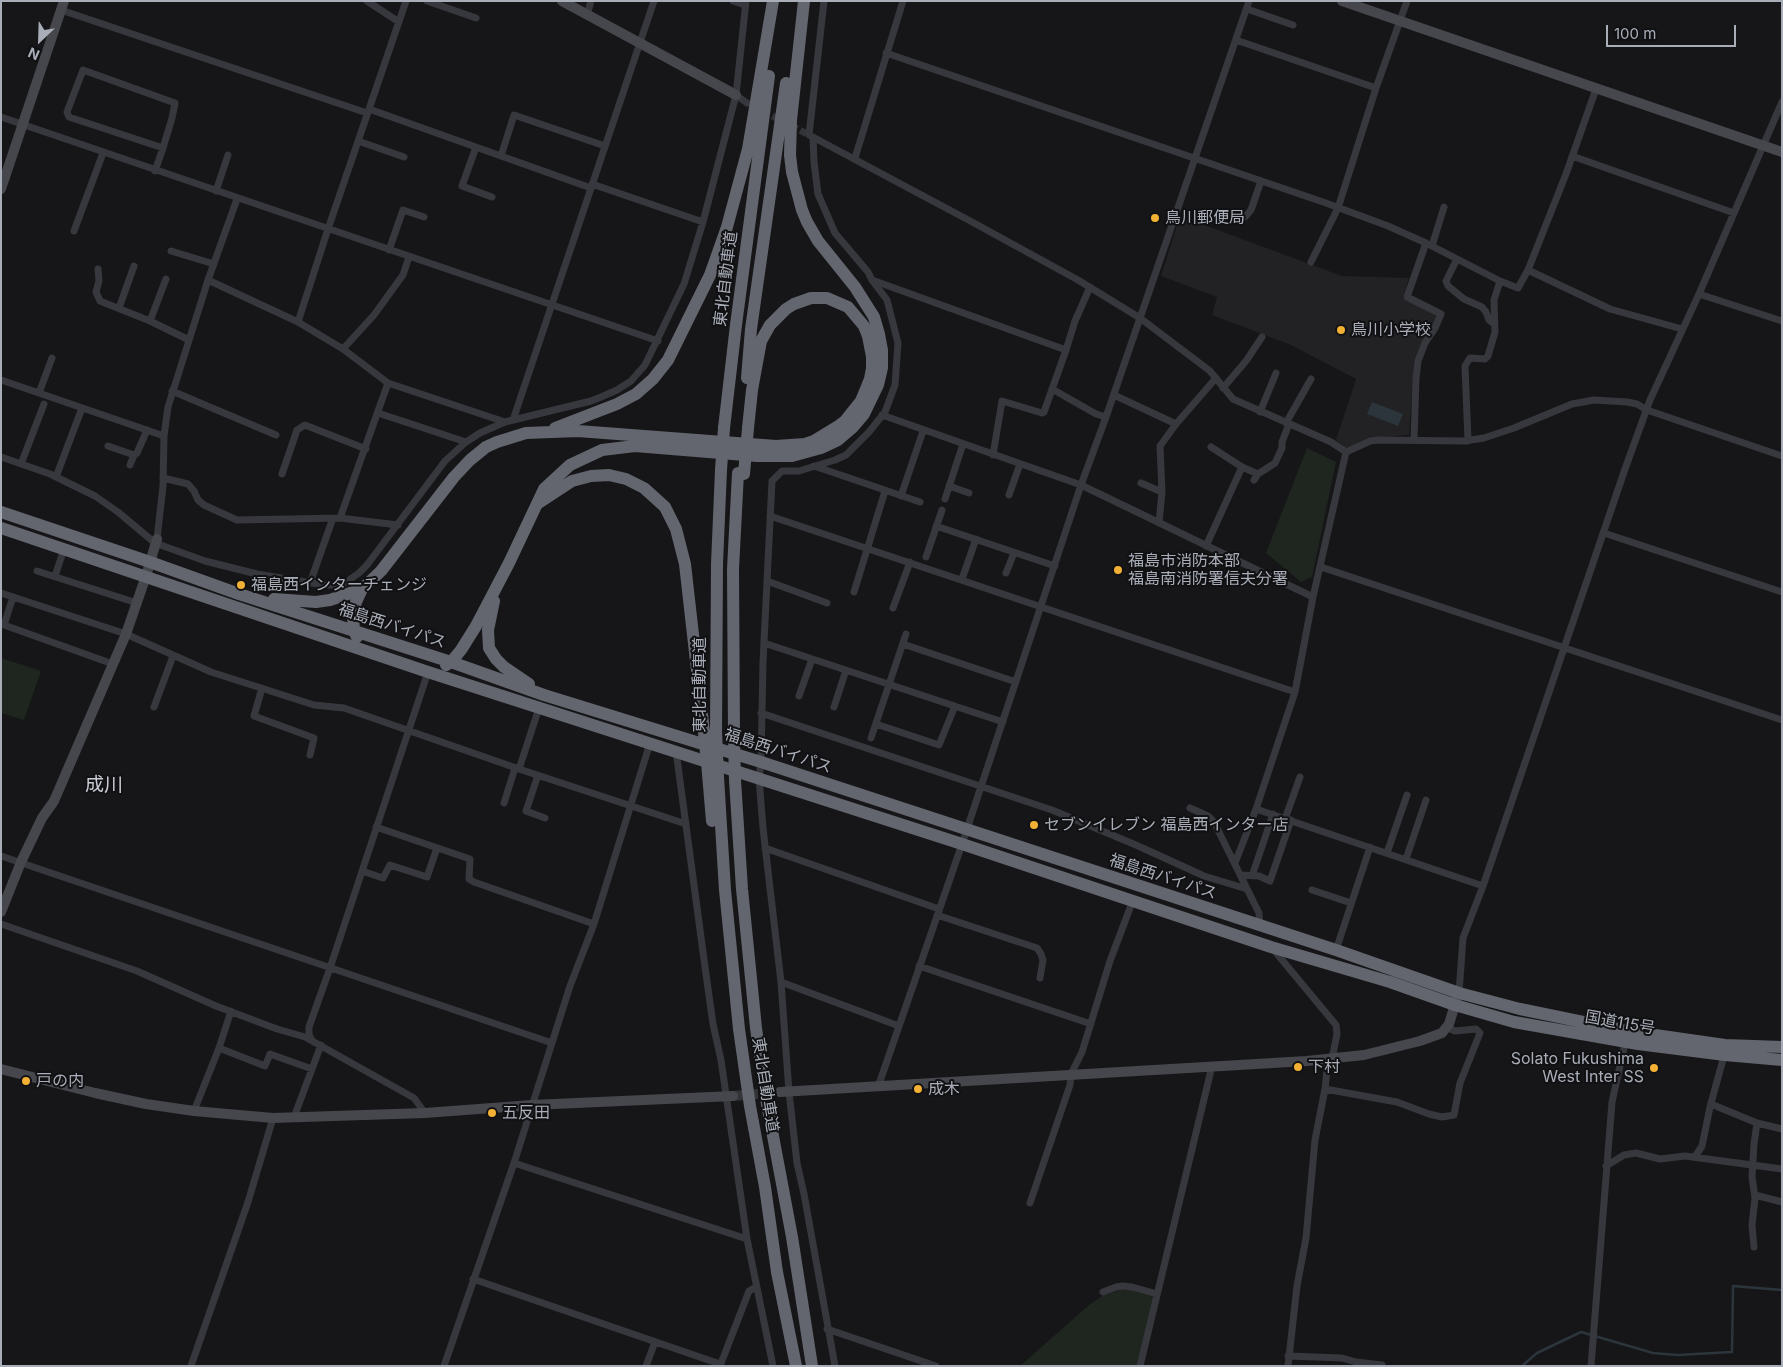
<!DOCTYPE html>
<html>
<head>
<meta charset="utf-8">
<style>
  body { margin:0 }
  #map { position:relative; width:1783px; height:1367px; overflow:hidden; background:#161618; font-family:Inter,sans-serif }
  canvas { display:block }
  .frame { position:absolute; inset:0; border:2px solid #a8adb8; pointer-events:none }
  .north { position:absolute; left:15px; top:15px; width:50px; height:50px; -webkit-text-stroke:4px #111113; paint-order:stroke; rotate:204deg; font-size:14px; font-weight:700; line-height:20px; text-align:center; color:#a8adb8 }
  .north::after { content:''; display:block; margin:auto; width:18px; height:22px; background:#a8adb8; clip-path:polygon(50% 0,100% 100%,50% 72%,0 100%) }
  .scale { position:absolute; left:1606px; top:25px; width:130px; height:22px; box-sizing:border-box; border:2px solid #a8adb8; border-top:0; padding-left:6px; font-size:15px; line-height:18px; white-space:nowrap; color:#a8adb8; -webkit-text-stroke:4px #111113; paint-order:stroke }
</style>
</head>
<body>
<div id="map">
<canvas width="1783" height="1367"></canvas>
<div class="frame"></div>
<div class="north">N</div>
<div class="scale">100 m</div>
</div>
<script>
const c = document.querySelector('canvas').getContext('2d');
c.lineJoin = 'round';
function fillPath(path, color) {
  c.fillStyle = color;
  c.fill(path, 'evenodd');
}
function toPath(rows) {
  const path = new Path2D();
  for (const r of rows) {
    path.moveTo(r[0], r[1]);
    for (let i = 2; i < r.length; i += 2) path.lineTo(r[i], r[i + 1]);
  }
  return path;
}
function stroke(path, color, width, dash) {
  c.strokeStyle = color;
  c.lineWidth = width;
  c.lineCap = dash ? 'butt' : 'round';
  c.setLineDash(dash || []);
  c.stroke(path);
}
function drawText(font, color, halo, rows, align = 'center') {
  c.font = font + ' Inter,"Noto Sans JP",sans-serif';
  c.lineWidth = 4;
  c.setLineDash([]);
  c.textBaseline = 'middle';
  c.strokeStyle = halo;
  c.fillStyle = color;
  for (const [text, x, y, turn = 0] of rows) {
    c.save();
    c.translate(x, y);
    c.rotate((+turn || 0) * Math.PI / 180);
    c.textAlign = isNaN(turn) ? turn : align;
    if (halo) c.strokeText(text, 0, 0);
    c.fillText(text, 0, 0);
    c.restore();
  }
}
fillPath(toPath([
  [1180,216,1342,276,1409,278,1403,298,1437,316,1414,362,1409,435,1367,438,1346,448,1336,440,1356,379,1291,345,1212,315,1217,297,1161,276]
]), '#222225');
fillPath(toPath([
  [1307,448,1336,462,1312,577,1301,582,1266,553],
  [1,658,41,671,24,720,1,713],
  [1120,1290,1131,1290,1154,1297,1137,1366,1020,1366,1089,1305,1102,1296]
]), '#1e261f');
fillPath(toPath([
  [1372,402,1403,414,1398,426,1367,414]
]), '#2c353c');
stroke(toPath([
  [1522,1366,1537,1353,1581,1332,1653,1353,1677,1355,1732,1352,1733,1286,1782,1290]
]), '#2c353c', 2.5);
stroke(toPath([
  [763,111,809,135]
]), '#333438', 7, [7, 3.5]);
stroke(toPath([
  [733,1096,780,1092]
]), '#333438', 10, [10, 5]);
stroke(toPath([
  [367,1,399,22],
  [427,1,476,18],
  [733,1,745,5],
  [824,1,809,135,974,223,1078,280,1140,318,1210,371,1233,399,1331,442,1346,452],
  [1247,9,1293,25],
  [61,10,367,113],
  [587,15,591,1],
  [1236,40,1376,88],
  [886,53,1326,203,1388,226,1426,243,1500,281,1494,300,1495,332,1488,356,1485,359,1470,358,1465,366,1468,441],
  [736,95,747,103],
  [369,109,591,188],
  [1,117,658,341],
  [813,137,814,162,818,194,835,233,868,272,872,280,887,300,898,343,895,385,885,412,869,432,846,455,835,460,799,471,782,471,772,481,763,662,761,762,759,778,763,828,781,982,789,1092,797,1163,804,1194,835,1366],
  [358,141,404,157],
  [476,147,462,186,492,197],
  [501,156,514,115,605,146],
  [1572,156,1734,213],
  [855,158,903,1],
  [155,171,163,148,172,118,175,103,83,70,67,112,69,117,163,148],
  [592,184,703,222],
  [216,191,228,155],
  [1245,217,1251,210,1261,181],
  [74,231,103,153],
  [1432,246,1444,207],
  [389,250,403,210,424,217],
  [171,251,214,264],
  [1457,259,1446,281,1448,286,1464,299,1482,307,1486,312,1489,320,1494,324],
  [1311,262,1338,208,1376,88,1407,1],
  [98,269,99,281,96,292,100,301,150,321,189,340],
  [1528,270,1610,309,1682,329],
  [208,280,298,322,343,349,388,383,505,422],
  [872,280,1066,350],
  [1500,281,1518,288,1528,270,1566,174,1596,89],
  [1699,294,1782,321],
  [119,308,134,266],
  [150,321,166,279],
  [298,322,328,229,406,1],
  [343,349,374,315,403,275,409,257],
  [1,380,164,436],
  [1223,388,1246,361,1262,337],
  [1052,389,1096,414,1106,417],
  [172,391,276,435],
  [39,393,52,358],
  [1114,395,1176,424],
  [1260,412,1276,373],
  [378,413,466,442],
  [882,415,1081,485,1313,597],
  [513,420,654,1],
  [1286,423,1311,379],
  [1414,440,1416,378,1418,361,1425,343,1435,328,1441,314,1407,297,1426,243],
  [108,446,134,455],
  [1211,447,1242,467,1258,474],
  [993,455,1002,401,1042,413,1044,412,1066,350,1075,321,1090,287],
  [1,457,50,474,95,496,118,512,155,543,205,561,257,574,324,585,342,585,359,573,367,565,445,461,466,442,480,433,505,422,591,401,601,397,617,390,631,381,645,365,684,284,703,222,736,95,746,1],
  [21,464,44,404],
  [130,465,134,455,137,453,147,430],
  [814,466,920,502],
  [282,474,297,430,305,425,366,449],
  [56,477,82,408],
  [163,478,188,484,194,491,198,500,204,505,237,520,340,518,398,525],
  [1254,480,1258,474,1275,463,1282,448,1282,442,1289,424],
  [1141,483,1162,492],
  [949,486,969,493],
  [1009,495,1020,464],
  [901,496,923,431],
  [945,499,963,444],
  [770,516,1295,692],
  [340,518,388,383],
  [1159,523,1162,492,1160,446,1176,424,1216,378],
  [936,526,1055,566],
  [1604,533,1782,592],
  [157,539,163,486,164,436,168,407,208,280,237,199],
  [1206,546,1242,467],
  [926,557,942,510],
  [1321,567,1782,720],
  [37,571,137,603],
  [1006,573,1014,553],
  [55,576,64,549],
  [962,579,976,539],
  [767,581,827,603],
  [310,583,333,518],
  [854,592,885,491],
  [1,593,126,634,211,672,314,705,344,708,519,769,686,824],
  [13,597,4,625,113,664],
  [893,608,910,562],
  [764,643,1003,722],
  [903,644,1016,682],
  [262,688,254,716,314,738,310,755],
  [799,696,812,659],
  [154,707,173,656],
  [834,707,846,670],
  [761,713,1052,810,1136,845,1204,876,1247,889],
  [876,724,939,745,955,706],
  [871,738,906,634],
  [676,751,705,967,713,1024,721,1060,747,1239,773,1366],
  [519,769,539,708],
  [538,775,526,811,545,818],
  [504,803,515,768],
  [1190,808,1208,816,1214,822,1259,913,1260,926],
  [1256,809,1483,886],
  [1285,819,1300,777],
  [376,827,470,859,469,879,474,882,594,924],
  [765,848,939,909],
  [1387,853,1407,795],
  [1,856,552,1043],
  [1406,859,1426,800],
  [1235,863,1256,809,1295,692,1313,597,1346,452,1370,441,1378,440,1464,441,1484,438,1514,428,1572,404,1594,400,1627,402,1637,404,1647,410,1782,456],
  [362,871,383,878,390,865,427,877,437,848],
  [1241,875,1259,876,1270,881,1291,820],
  [1252,876,1273,814],
  [1312,890,1351,903],
  [937,915,1037,948,1041,954,1043,960,1040,978],
  [1,924,137,971,216,1006,277,1029,305,1037,414,1098,425,1113],
  [1273,949,1336,1025,1337,1034,1332,1059],
  [1336,950,1370,847],
  [919,966,1091,1024],
  [781,982,899,1026],
  [1459,993,1463,938,1483,886,1625,469,1650,400,1699,294,1782,102],
  [312,1040,309,1035,309,1027,330,968,428,672],
  [219,1048,265,1066,270,1054,312,1069],
  [878,1087,962,844,1081,485,1106,417,1249,1],
  [1325,1089,1397,1102,1429,1114,1442,1117,1454,1115,1460,1083,1480,1033,1476,1029,1455,1031,1448,1028],
  [1711,1104,1757,1123,1782,1129],
  [194,1111,219,1048,231,1011],
  [294,1117,321,1045],
  [1695,1157,1702,1146,1710,1107,1725,1052],
  [514,1163,747,1239],
  [1606,1166,1624,1155,1636,1153,1660,1159,1685,1156,1782,1169],
  [1755,1195,1782,1202],
  [1030,1203,1070,1085,1071,1074,1082,1052,1110,961,1133,900],
  [1754,1247,1752,1225,1755,1198,1752,1177,1754,1144,1757,1123],
  [473,1279,720,1364],
  [1103,1292,1116,1287,1123,1286,1132,1287,1157,1294],
  [827,1329,936,1366],
  [1288,1356,1342,1358,1356,1362,1382,1365],
  [191,1366,248,1202,273,1118],
  [444,1366,514,1163,570,986,594,924,650,743],
  [646,1366,655,1342],
  [720,1366,749,1291,756,1287],
  [1140,1366,1212,1066],
  [1288,1366,1297,1286,1306,1238,1315,1140,1325,1089,1328,1059],
  [1591,1366,1612,1102,1626,1039]
]), '#37383d', 7);
stroke(toPath([
  [562,1,736,95],
  [1342,1,1782,152],
  [1,189,64,1],
  [1,912,21,862,42,818,54,801,126,634,146,576,157,539],
  [1,1069,95,1093,146,1104,194,1111,273,1118,425,1113,532,1105,733,1096],
  [780,1092,1307,1061,1364,1055,1420,1041,1442,1033,1449,1024,1457,998]
]), '#45474d', 10);
stroke(toPath([
  [747,378,751,329,786,83],
  [555,428,617,404,636,394,653,379,668,360,710,275,727,227,748,149,773,1],
  [724,428,736,325,769,76],
  [537,504,572,481,591,476,609,475,626,479,644,488,665,507,676,529,685,564,704,732],
  [1,512,150,562,239,594,451,662,544,695,761,762,1336,950,1459,993,1520,1009,1627,1031,1725,1045,1782,1047],
  [1,528,428,672,962,844,1271,947,1390,982,1455,1005,1514,1022,1638,1044,1725,1055,1782,1060],
  [274,599,316,602,330,600,362,589],
  [494,601,488,630,489,648,496,659,504,667,529,684],
  [357,637,354,631,353,615,356,602,362,589,381,571,454,477,470,460,486,447,497,442,526,433,578,431,776,446,805,444,814,441,837,427,845,421,861,401,870,379,872,368,872,357,868,336,864,326,848,307,827,298,811,298,794,304,786,309,770,325,761,341,752,390,748,428],
  [446,665,451,662,461,650,476,626,509,563,544,489,570,465,602,450,635,446,757,456,792,456,821,448,838,440,852,428,864,414,878,385,882,368,882,350,879,334,874,317,855,287,818,241,807,222,802,210,792,172,790,155,791,120,804,1],
  [716,731,717,564,721,470],
  [734,736,733,569,738,473],
  [708,774,712,821],
  [718,777,725,890,739,1029,750,1106,765,1187,777,1272,796,1366],
  [735,780,742,889,756,1028,767,1104,792,1237,812,1366]
]), '#63666e', 12);
stroke(toPath([
  [721,470,724,428],
  [744,474,748,428],
  [716,731,718,777],
  [704,732,708,774],
  [734,736,735,780]
]), '#63666e', 12);
for (const [x, y, r, color] of [
  [1155,218,5,"#f2b134"],
  [1341,330,5,"#f2b134"],
  [1118,570,5,"#f2b134"],
  [241,585,5,"#f2b134"],
  [1034,825,5,"#f2b134"],
  [1298,1067,5,"#f2b134"],
  [1654,1068,5,"#f2b134"],
  [26,1081,5,"#f2b134"],
  [918,1089,5,"#f2b134"],
  [492,1113,5,"#f2b134"]
]) {
  const dot = new Path2D();
  dot.arc(x, y, r, 0, 2 * Math.PI);
  c.fillStyle = color;
  c.fill(dot);
  stroke(dot, '#111113', 2);
}
drawText('16px', '#a8adb8', '#111113', [
  ["鳥川郵便局",1165,218],
  ["鳥川小学校",1351,330],
  ["福島市消防本部",1128,561],
  ["福島南消防署信夫分署",1128,579],
  ["福島西インターチェンジ",251,585],
  ["セブンイレブン 福島西インター店",1044,825],
  ["Solato Fukushima",1644,1059,"right"],
  ["West Inter SS",1644,1077,"right"],
  ["下村",1308,1067],
  ["戸の内",36,1081],
  ["成木",928,1089],
  ["五反田",502,1113]
], 'left');
drawText('16px', '#a8adb8', '#111113', [
  ["東北自動車道",726,279,-83],
  ["福島西バイパス",392,626,18],
  ["東北自動車道",700,685,-90],
  ["福島西バイパス",778,751,18],
  ["福島西バイパス",1163,877,18],
  ["国道115号",1620,1023,10],
  ["東北自動車道",765,1085,81]
]);
drawText('19px', '#c9ccd4', '#111113', [
  ["成川",104,785]
]);
</script>
</body>
</html>
